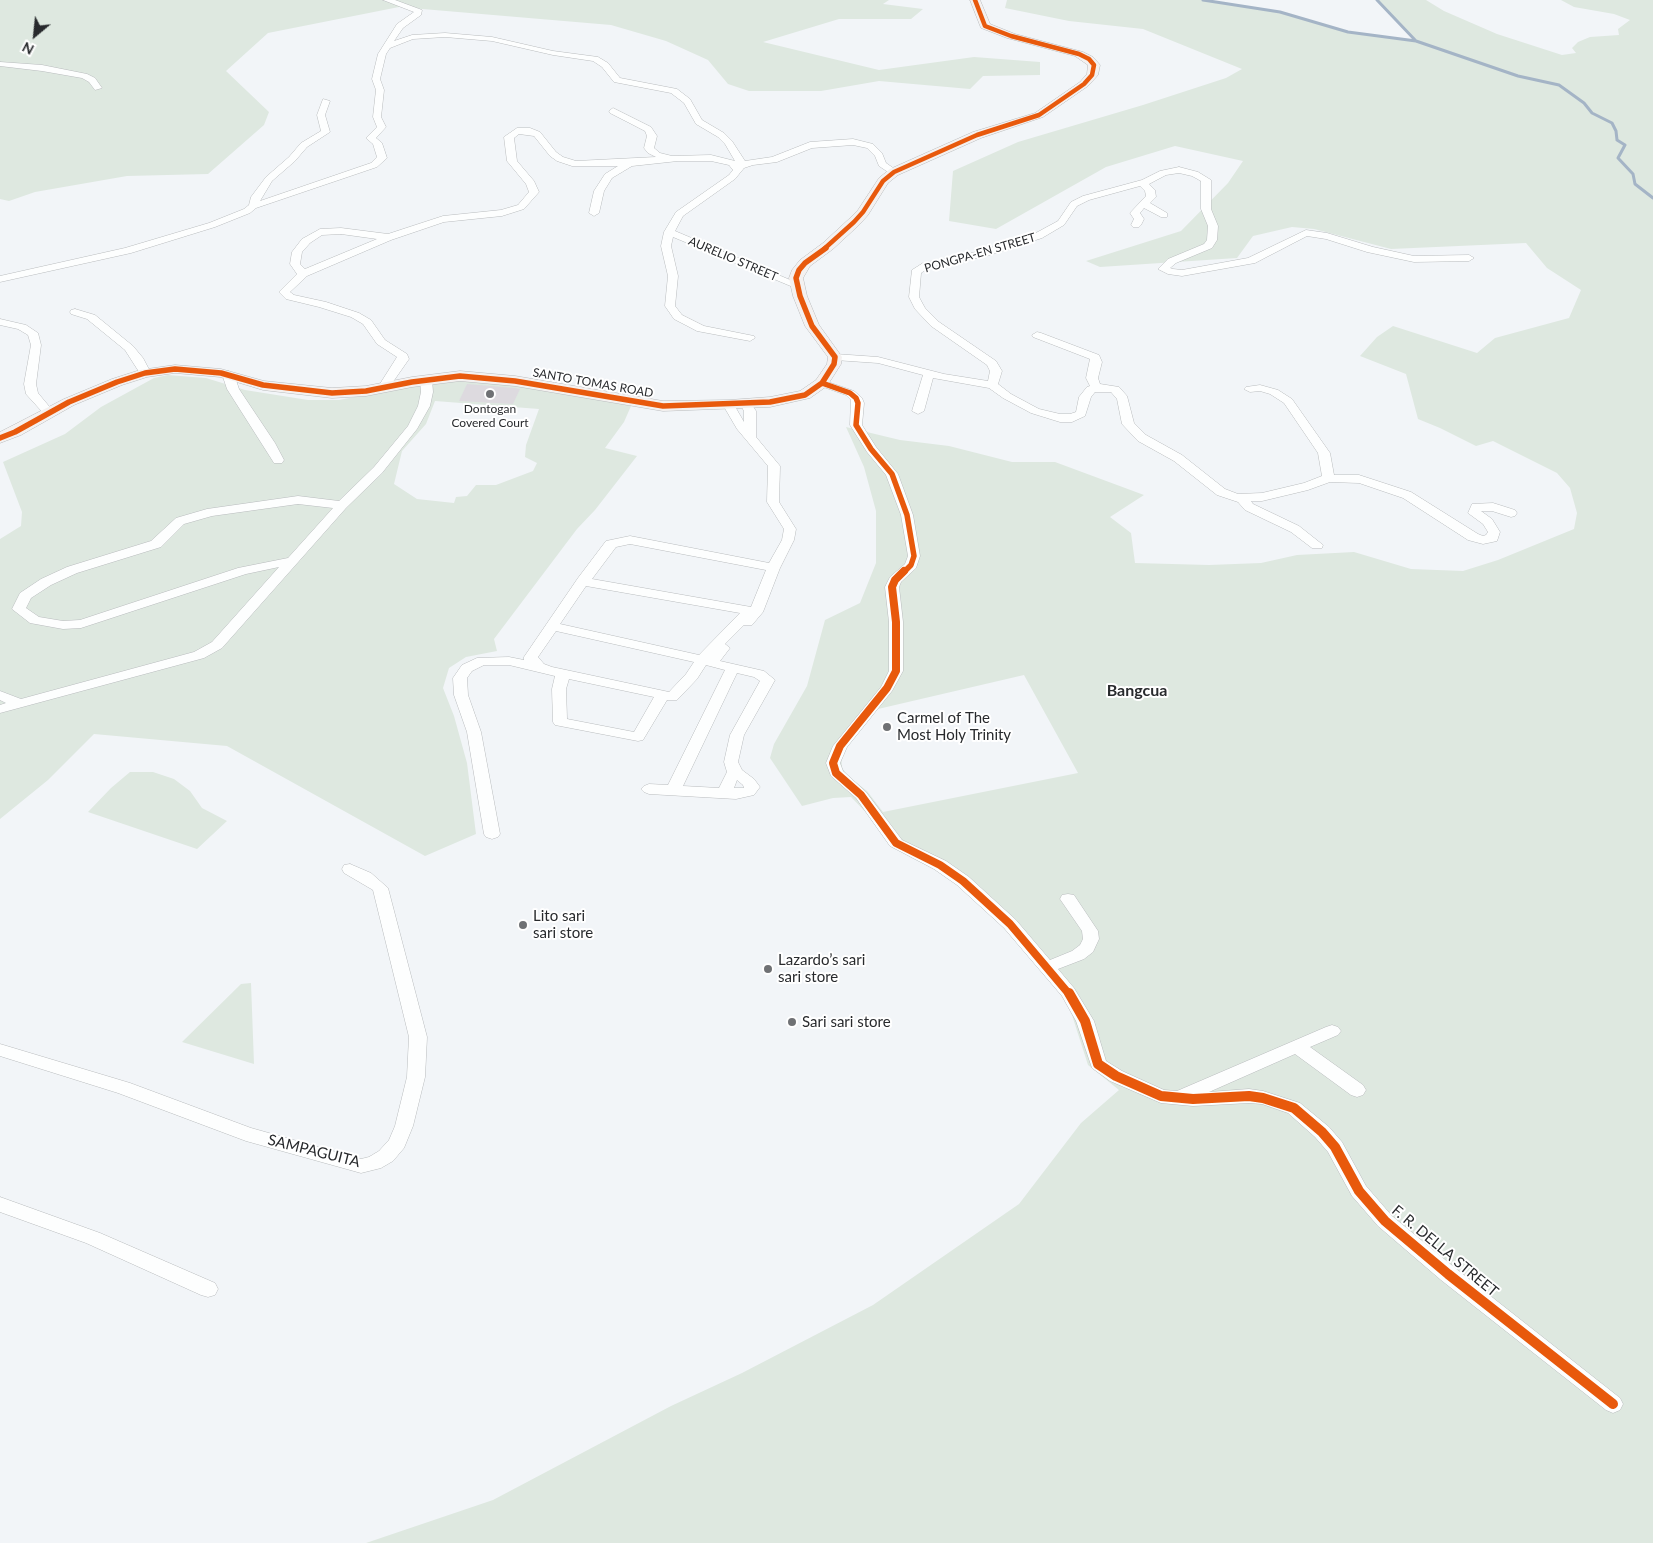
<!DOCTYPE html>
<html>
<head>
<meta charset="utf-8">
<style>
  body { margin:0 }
  #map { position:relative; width:1653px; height:1543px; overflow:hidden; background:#f2f5f8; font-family:Lato,sans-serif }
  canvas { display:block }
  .north { position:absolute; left:10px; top:10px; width:50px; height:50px; -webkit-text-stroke:4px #fff; paint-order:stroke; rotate:208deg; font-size:14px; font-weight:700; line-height:20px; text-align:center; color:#282a2d }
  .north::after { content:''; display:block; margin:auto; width:18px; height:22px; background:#282a2d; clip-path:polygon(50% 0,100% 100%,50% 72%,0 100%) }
</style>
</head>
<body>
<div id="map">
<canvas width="1653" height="1543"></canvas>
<div class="north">N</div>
</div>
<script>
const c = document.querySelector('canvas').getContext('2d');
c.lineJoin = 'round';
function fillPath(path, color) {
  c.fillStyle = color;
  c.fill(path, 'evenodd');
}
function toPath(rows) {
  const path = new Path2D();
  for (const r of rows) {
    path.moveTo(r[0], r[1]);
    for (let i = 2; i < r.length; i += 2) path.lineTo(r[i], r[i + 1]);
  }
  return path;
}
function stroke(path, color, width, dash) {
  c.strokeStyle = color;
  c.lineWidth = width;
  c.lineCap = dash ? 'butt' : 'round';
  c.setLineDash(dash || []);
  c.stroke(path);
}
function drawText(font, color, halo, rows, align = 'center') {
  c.font = font + ' Lato,sans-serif';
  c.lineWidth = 4;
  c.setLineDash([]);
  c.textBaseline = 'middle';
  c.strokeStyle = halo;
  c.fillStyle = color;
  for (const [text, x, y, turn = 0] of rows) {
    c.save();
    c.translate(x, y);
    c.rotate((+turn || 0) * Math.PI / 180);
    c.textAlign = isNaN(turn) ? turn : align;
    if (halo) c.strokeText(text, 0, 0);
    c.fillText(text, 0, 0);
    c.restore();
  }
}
fillPath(toPath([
  [0,0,889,0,883,4,923,9,911,19,839,19,763,42,879,70,974,57,1040,62,1040,75,983,76,970,89,879,81,821,91,749,91,728,84,708,60,666,41,611,25,399,7,268,33,226,71,269,112,264,125,208,174,127,176,35,192,9,201,0,199],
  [1007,0,1203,0,1280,12,1348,32,1415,41,1377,0,1426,0,1444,11,1497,34,1562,55,1576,53,1572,48,1578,42,1590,37,1619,35,1618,29,1630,20,1614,14,1574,7,1561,0,1653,0,1653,1543,366,1543,493,1500,671,1406,742,1373,873,1305,1019,1204,1081,1123,1119,1090,1088,1065,1071,1012,1061,991,1004,927,972,896,883,830,851,797,833,798,802,806,770,758,774,744,807,686,825,620,860,603,876,563,876,511,864,467,846,427,900,440,949,446,1012,462,1055,462,1144,495,1110,517,1131,533,1135,563,1209,565,1261,563,1297,555,1354,552,1411,569,1463,571,1498,560,1574,529,1577,513,1570,488,1557,473,1493,441,1476,446,1440,428,1418,419,1406,374,1360,356,1377,337,1393,326,1477,353,1495,338,1569,318,1581,290,1547,268,1526,243,1391,249,1314,229,1292,227,1253,236,1237,258,1100,267,1086,261,1181,231,1228,183,1243,161,1175,146,1106,167,996,229,949,221,953,171,1018,142,1143,105,1226,78,1242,69,1143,29,1069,21,1005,8],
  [1024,675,1078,773,883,812,867,791,849,777,842,768,841,754,858,730,878,709],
  [168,375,206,378,245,390,308,400,339,400,437,381,478,380,588,395,631,406,624,422,605,448,637,456,595,510,577,529,494,639,497,651,466,657,449,668,443,688,454,716,467,763,476,834,425,856,227,746,94,734,48,780,0,819,0,539,21,526,22,512,3,462,65,434,101,407,154,378],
  [435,401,539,409,526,445,525,457,537,463,533,471,496,485,476,485,467,496,456,497,454,503,417,499,394,484,402,451,426,424],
  [130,772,153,772,174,779,190,791,202,808,227,821,197,849,88,812,111,788],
  [251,983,254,1064,182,1042,241,984]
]), '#dee8e0');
stroke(toPath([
  [1203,0,1280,12,1348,32,1416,41,1518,76,1559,85,1584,103,1592,113,1612,123,1616,131,1617,140,1625,145,1618,158,1633,174,1635,184,1653,198],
  [1377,0,1416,41]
]), '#a4b4c6', 3);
fillPath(toPath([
  [467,384,515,388,520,389,513,404,459,401]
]), '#dddadf');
const street = toPath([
  [383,0,395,0,422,10,421,15,403,28,394,41,412,35,445,33,492,37,553,51,598,57,608,63,620,78,677,89,690,99,702,120,724,133,732,141,745,161,772,157,810,142,853,139,873,144,882,153,886,163,899,172,897,174,891,174,879,166,875,156,867,148,853,145,812,148,777,162,753,165,744,168,735,179,683,216,675,231,802,285,797,288,793,287,673,237,671,246,678,276,675,306,682,315,704,326,754,336,755,338,750,341,697,331,674,319,665,306,668,276,661,246,664,232,676,212,729,175,733,170,729,165,711,161,678,161,632,166,612,178,604,191,599,213,594,216,589,213,594,191,605,174,618,166,572,166,557,161,550,156,534,136,519,134,514,138,517,161,534,181,539,192,524,209,502,216,444,222,391,240,307,276,290,292,294,295,326,302,359,313,371,320,385,340,407,354,409,359,388,389,380,389,378,387,397,357,377,344,363,324,351,317,319,307,286,299,279,292,297,274,290,264,292,252,302,239,320,229,341,228,388,234,443,216,501,210,518,205,529,192,526,184,507,161,504,137,517,128,530,128,540,132,556,152,563,157,576,161,656,157,648,153,644,148,647,136,645,131,610,113,609,111,613,108,651,127,657,136,654,148,660,153,672,156,711,155,735,161,725,144,718,137,696,124,684,103,671,93,614,82,602,67,593,61,553,55,492,41,445,37,413,39,390,48,386,54,380,79,384,90,381,117,386,127,376,138,382,143,387,158,377,167,256,208,250,213,215,227,131,253,0,282,0,276,125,248,209,223,244,209,249,205,251,197,266,177,289,157,301,143,321,131,317,115,323,99,330,101,325,115,330,132,307,147,295,161,272,181,260,201,371,163,377,157,373,144,366,138,377,127,373,117,376,90,372,79,378,54,397,24,414,12,383,0],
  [341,234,377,239,305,269,300,264,302,252,310,243,322,235,341,234],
  [0,62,42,65,87,74,95,78,102,88,95,90,89,82,82,78,42,71,0,66,0,62],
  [1179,167,1198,172,1211,180,1211,209,1218,226,1217,240,1212,248,1176,263,1170,268,1173,269,1182,270,1248,258,1306,230,1327,233,1373,247,1414,256,1469,255,1474,258,1469,261,1414,262,1367,252,1326,239,1307,236,1255,263,1182,276,1168,274,1158,269,1168,259,1204,244,1207,240,1208,226,1201,209,1201,181,1192,176,1179,173,1166,175,1149,184,1155,190,1156,197,1150,203,1167,213,1167,217,1161,217,1144,208,1140,213,1144,219,1141,225,1139,227,1133,227,1131,225,1134,219,1130,213,1146,196,1145,191,1140,186,1089,200,1077,206,1064,225,1042,238,987,256,930,267,921,273,919,297,925,308,939,322,996,361,1002,371,998,384,1011,394,1039,409,1060,414,1070,414,1076,412,1079,397,1087,387,1090,386,1086,378,1090,359,1033,337,1032,335,1037,332,1041,333,1099,355,1102,362,1098,378,1100,384,1119,387,1127,396,1134,423,1146,435,1182,455,1225,489,1238,494,1262,493,1304,483,1322,476,1318,453,1284,403,1270,394,1260,391,1250,392,1244,389,1246,387,1260,385,1278,390,1292,399,1330,453,1334,475,1359,475,1411,492,1478,534,1483,536,1486,535,1488,532,1483,524,1468,513,1472,504,1493,503,1515,510,1517,513,1515,516,1511,517,1492,511,1481,511,1492,519,1500,532,1497,541,1483,544,1468,540,1403,498,1359,483,1330,482,1308,490,1262,501,1251,501,1253,504,1299,526,1323,545,1322,548,1312,548,1291,532,1245,510,1238,502,1217,495,1174,461,1138,441,1122,424,1117,399,1111,392,1095,392,1091,397,1085,416,1072,422,1060,422,1031,413,1003,398,989,388,933,378,924,411,918,414,912,411,923,375,878,363,835,360,829,357,835,354,878,357,944,374,988,381,990,371,987,365,931,326,915,309,909,297,912,270,923,263,981,251,1034,234,1058,221,1071,202,1083,196,1142,180,1160,171,1179,167],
  [75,309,95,315,133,346,143,358,151,373,149,375,141,375,125,350,87,319,71,314,70,312,71,310,75,309],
  [0,319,26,325,38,333,41,345,36,384,38,393,53,411,55,413,53,415,45,415,26,394,24,384,31,345,28,335,18,329,0,325,0,319],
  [228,371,234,374,239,389,275,443,284,460,282,463,274,463,227,389,222,374,228,371],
  [426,377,432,380,433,392,430,406,417,429,382,473,346,508,222,648,204,658,0,713,0,705,6,703,0,700,0,691,21,699,194,652,212,642,279,567,246,574,81,628,63,629,30,623,12,609,20,593,41,579,67,567,151,541,176,518,207,509,298,496,339,501,374,467,408,426,418,406,421,392,420,380,426,377],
  [298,504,333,508,288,558,238,568,80,620,63,621,39,617,26,608,31,598,51,585,77,573,161,547,184,524,212,516,298,504],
  [822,380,854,391,862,398,864,403,862,425,876,447,898,474,913,515,920,556,916,568,901,582,899,587,903,622,903,671,892,691,847,747,840,763,843,771,866,792,902,840,946,861,969,877,1016,920,1050,960,1072,951,1080,945,1083,939,1082,931,1060,899,1062,895,1068,894,1074,895,1098,931,1099,939,1093,952,1084,959,1058,969,1074,988,1094,1021,1106,1061,1122,1071,1164,1090,1177,1091,1326,1027,1332,1025,1338,1027,1341,1031,1338,1035,1310,1047,1363,1085,1366,1090,1363,1095,1357,1097,1351,1095,1295,1054,1209,1092,1249,1089,1263,1091,1300,1103,1329,1127,1342,1142,1366,1186,1392,1216,1455,1268,1620,1398,1623,1404,1620,1410,1613,1413,1606,1410,1441,1280,1378,1226,1352,1196,1328,1152,1315,1137,1288,1113,1262,1104,1249,1103,1193,1106,1161,1103,1110,1081,1092,1068,1076,1021,1062,996,1004,928,957,885,934,869,890,846,856,798,831,776,826,763,833,746,881,687,889,671,889,622,885,587,890,577,905,564,908,556,901,515,886,475,867,452,850,425,851,400,846,395,818,385,816,383,822,380],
  [746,401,750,402,756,411,756,437,780,466,779,502,796,529,794,540,780,568,763,612,752,625,744,625,725,644,730,648,720,661,764,671,775,680,744,735,738,762,742,770,754,779,760,787,754,795,736,799,649,794,644,792,641,789,644,786,649,784,668,785,725,670,706,665,697,679,677,700,667,700,643,740,638,741,555,725,553,722,552,689,555,676,509,665,484,665,472,671,467,678,468,695,481,732,500,834,498,837,492,839,486,837,484,834,467,732,454,695,453,678,462,665,477,658,509,657,524,660,524,657,578,578,606,541,630,536,769,563,782,540,784,529,767,502,768,466,737,429,723,405,725,403,733,403,744,422,744,411,740,404,746,401],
  [630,544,766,570,751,607,592,579,616,547,630,544],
  [586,586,740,613,699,655,560,624,586,586],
  [556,631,694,662,686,674,669,692,552,667,544,664,538,657,556,631],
  [737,673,754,677,760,681,730,735,724,762,727,772,719,788,683,786,737,673],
  [569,679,654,697,634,732,567,719,566,689,569,679],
  [737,780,743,785,744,788,734,788,737,780],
  [350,864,371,873,388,888,427,1037,425,1077,413,1126,404,1148,393,1161,381,1168,361,1173,246,1141,118,1093,0,1056,0,1044,130,1083,251,1128,361,1159,369,1157,379,1151,389,1140,395,1126,407,1077,409,1037,373,890,344,873,342,869,344,865,350,864],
  [0,1197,100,1233,215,1283,218,1289,215,1295,208,1297,201,1295,86,1243,0,1212,0,1197]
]);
const secondary = toPath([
  [970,0,980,0,990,24,1015,34,1083,52,1093,57,1100,65,1098,75,1088,86,1043,117,981,138,898,175,888,183,868,215,859,225,833,249,810,266,803,278,807,296,819,325,842,357,841,364,827,386,810,398,770,407,663,411,515,386,460,381,412,387,366,396,332,398,263,390,220,377,175,373,147,377,122,385,74,405,21,435,0,443,0,432,64,399,112,379,140,370,175,365,221,369,264,381,332,388,366,386,412,377,460,371,515,376,663,401,729,400,770,397,800,391,816,380,827,364,828,357,805,326,793,296,789,278,792,270,800,260,823,243,849,219,858,210,879,178,890,169,973,132,1035,113,1080,82,1087,74,1088,65,1075,56,1007,38,981,28,970,0]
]);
stroke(street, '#b9bcbe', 1);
stroke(secondary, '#b9bcbe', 1);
fillPath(street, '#fdfefe');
fillPath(secondary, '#f4f1f0');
stroke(toPath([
  [824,249,854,222,863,212,883,181,894,172,977,135,1039,115,1084,84,1092,75,1094,65,1089,59,1079,54,1011,36,985,26,975,0]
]), '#e8590c', 4.5);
stroke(toPath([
  [822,383,850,393,856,398,858,403,856,425,871,449,892,474,907,515,914,556,911,565,903,573],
  [0,438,15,432,69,402,117,382,145,373,175,369,221,373,263,385,332,393,366,391,412,382,460,376,515,381,663,406,770,402,805,395,822,383,834,364,835,357,812,326,800,296,796,278,799,270,805,263,826,248]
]), '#e8590c', 5.5);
stroke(toPath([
  [904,571,895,580,892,587,896,622,896,671,887,688,840,746,833,763,836,773,861,795,896,843,940,865,963,881,1010,924,1069,994]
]), '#e8590c', 8);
stroke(toPath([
  [1069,993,1085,1021,1098,1064,1116,1076,1161,1096,1193,1099,1249,1096,1263,1098,1294,1108,1322,1132,1335,1147,1359,1191,1385,1221,1448,1274,1613,1404]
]), '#e8590c', 10);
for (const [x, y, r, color] of [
  [490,394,5,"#6f7174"],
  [887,727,5,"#6f7174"],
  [523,925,5,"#6f7174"],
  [768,969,5,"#6f7174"],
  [792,1022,5,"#6f7174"]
]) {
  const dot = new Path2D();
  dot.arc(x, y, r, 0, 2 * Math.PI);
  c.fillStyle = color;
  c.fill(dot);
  stroke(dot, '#fff', 2);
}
drawText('12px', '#282a2d', '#fff', [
  ["PONGPA-EN STREET",980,253,-16],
  ["AURELIO STREET",733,259,23],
  ["SANTO TOMAS ROAD",593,383,10]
]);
drawText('12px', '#282a2d', '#fff', [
  ["Dontogan",490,409],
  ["Covered Court",490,423]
]);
drawText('15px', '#282a2d', '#fff', [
  ["Carmel of The",897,718],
  ["Most Holy Trinity",897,735],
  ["Lito sari",533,916],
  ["sari store",533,933],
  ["Lazardo’s sari",778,960],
  ["sari store",778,977],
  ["Sari sari store",802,1022]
], 'left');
drawText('15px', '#282a2d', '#fff', [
  ["SAMPAGUITA",314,1151,14],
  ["F. R. DELLA STREET",1445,1251,40]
]);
drawText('bold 16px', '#282a2d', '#fff', [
  ["Bangcua",1137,691]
]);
</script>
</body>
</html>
